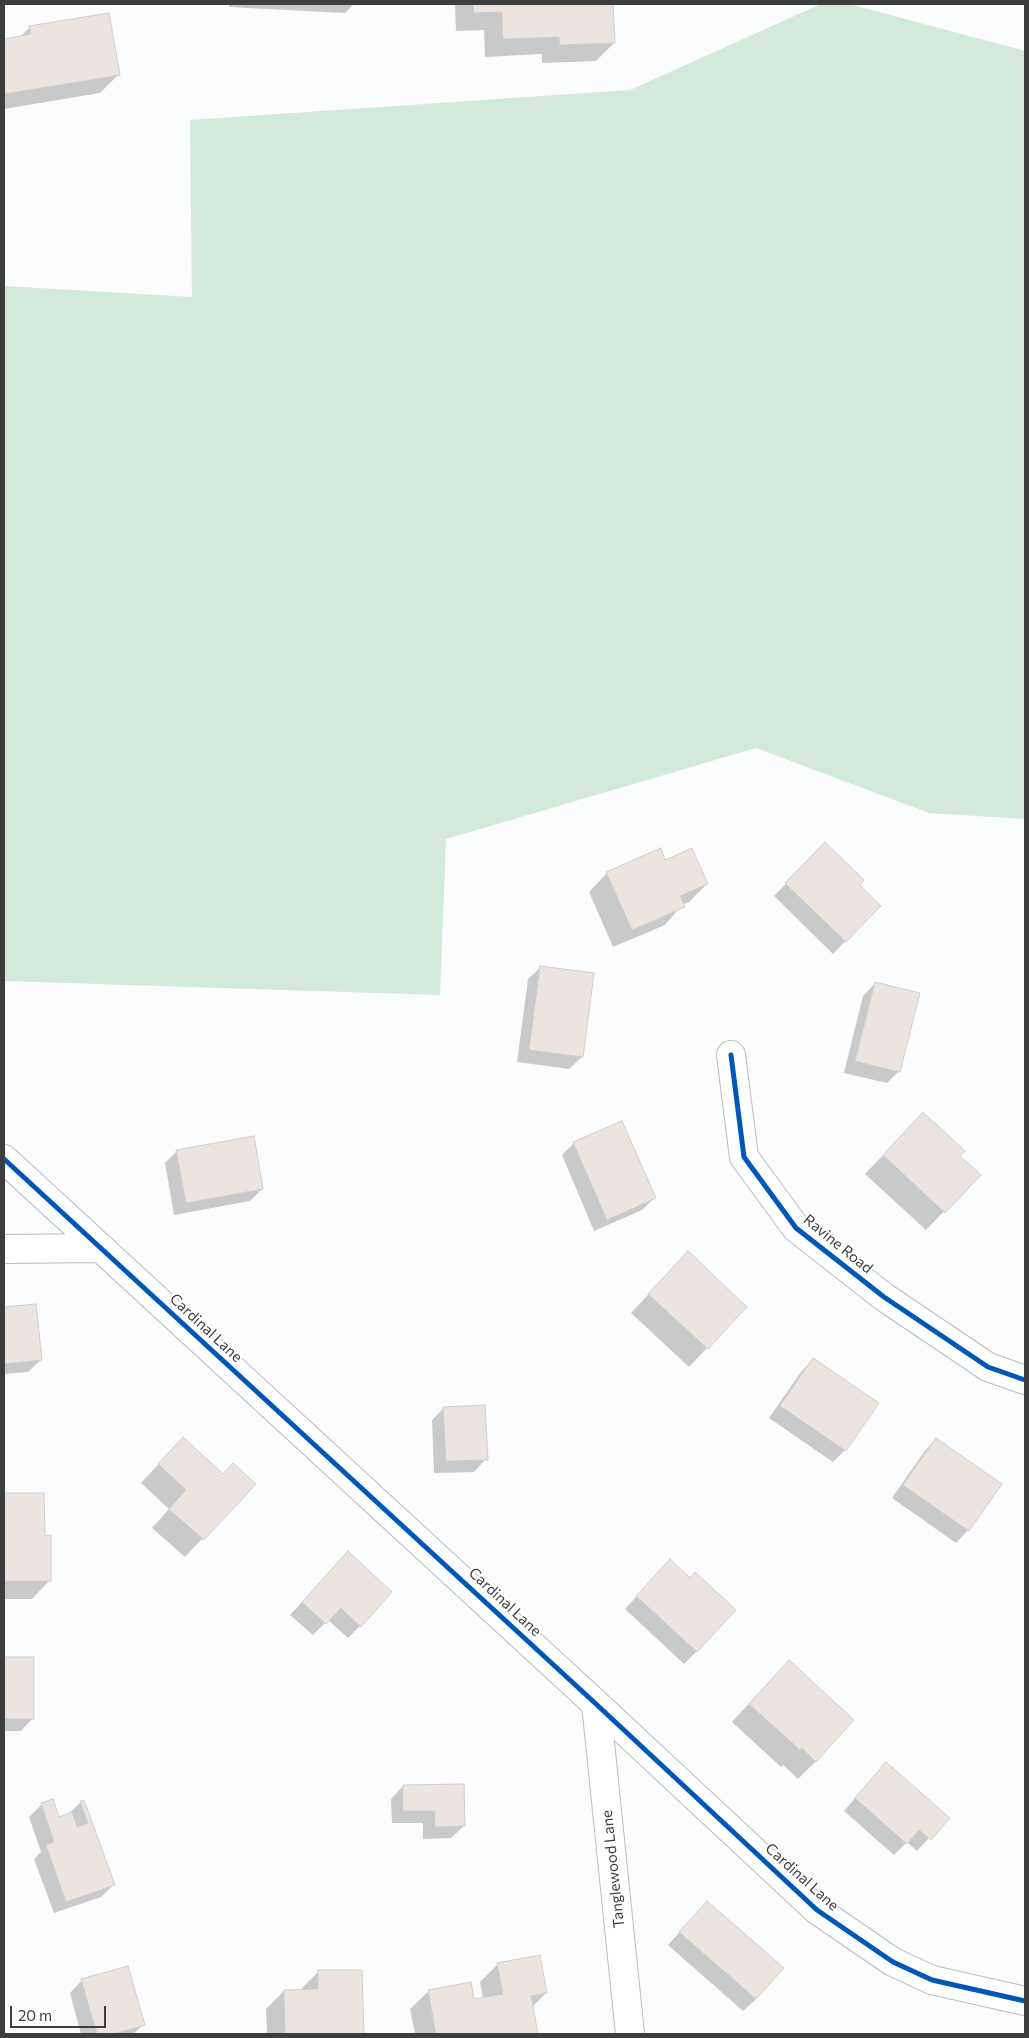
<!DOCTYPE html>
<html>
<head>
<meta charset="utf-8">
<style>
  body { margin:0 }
  #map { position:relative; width:1029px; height:2038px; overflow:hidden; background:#fbfcfd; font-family:Commissioner,sans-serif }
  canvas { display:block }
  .frame { position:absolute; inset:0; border:5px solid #3c3d3f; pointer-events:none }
  .scale { position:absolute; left:10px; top:2006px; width:96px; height:22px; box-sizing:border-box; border:2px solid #3c3d3f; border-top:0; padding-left:6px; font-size:15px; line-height:18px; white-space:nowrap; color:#3c3d3f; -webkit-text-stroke:4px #fff; paint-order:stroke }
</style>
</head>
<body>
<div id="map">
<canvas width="1029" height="2038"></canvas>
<div class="frame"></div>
<div class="scale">20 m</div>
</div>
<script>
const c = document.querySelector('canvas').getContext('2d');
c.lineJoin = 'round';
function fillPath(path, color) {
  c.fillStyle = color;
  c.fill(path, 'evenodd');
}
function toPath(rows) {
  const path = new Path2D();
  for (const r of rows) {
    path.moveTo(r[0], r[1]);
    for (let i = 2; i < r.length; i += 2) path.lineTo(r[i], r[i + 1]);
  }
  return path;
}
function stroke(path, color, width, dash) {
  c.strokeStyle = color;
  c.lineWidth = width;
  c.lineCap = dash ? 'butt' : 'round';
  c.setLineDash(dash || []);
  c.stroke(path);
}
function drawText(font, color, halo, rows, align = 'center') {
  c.font = font + ' Commissioner,sans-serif';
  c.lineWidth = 4;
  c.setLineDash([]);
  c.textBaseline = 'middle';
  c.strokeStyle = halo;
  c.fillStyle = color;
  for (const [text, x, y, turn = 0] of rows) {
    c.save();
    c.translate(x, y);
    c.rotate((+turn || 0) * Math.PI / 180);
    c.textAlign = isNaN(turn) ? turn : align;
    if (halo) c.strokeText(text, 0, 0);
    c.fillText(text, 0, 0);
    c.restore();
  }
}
fillPath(toPath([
  [821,4,849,4,1025,51,1025,819,929,813,756,748,446,839,440,995,4,981,4,286,192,297,190,120,630,90]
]), '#d3e9db');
fillPath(toPath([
  [229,4,354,4,345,13,229,7],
  [455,4,612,4,614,43,596,61,542,63,542,54,485,57,484,30,456,31],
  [30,27,118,75,100,93,4,109,4,40,19,38],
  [825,844,858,885,879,906,833,954,774,896],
  [665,862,707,884,689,902,682,905,665,925,613,947,589,892,607,873],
  [541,967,582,1057,569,1069,517,1062,528,979],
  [875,983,899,1071,887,1083,844,1073,863,996],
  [905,1132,979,1175,926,1230,865,1174],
  [574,1143,655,1198,642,1210,594,1231,562,1155],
  [177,1151,262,1189,250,1201,174,1215,165,1163],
  [670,1271,746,1307,689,1367,631,1313],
  [35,1305,41,1360,28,1372,4,1374,4,1308],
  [813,1359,845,1450,833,1462,769,1418,801,1372],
  [444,1408,486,1459,474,1472,434,1473,432,1420],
  [183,1438,223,1475,254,1484,185,1557,152,1528,169,1509,141,1483],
  [936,1439,1000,1485,968,1530,956,1543,892,1498,924,1452],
  [4,1494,43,1494,44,1537,50,1580,32,1599,4,1599],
  [336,1565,360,1626,348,1638,328,1620,313,1635,290,1615],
  [658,1573,697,1651,684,1664,625,1609],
  [4,1658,33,1658,33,1718,21,1731,4,1731],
  [771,1680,816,1761,798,1779,783,1765,781,1767,732,1722],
  [874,1776,948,1818,917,1851,907,1842,894,1855,844,1811],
  [403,1786,464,1826,451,1838,423,1839,423,1823,392,1823,391,1799],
  [53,1801,58,1818,68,1814,81,1802,113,1885,101,1897,54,1913,34,1859,41,1852,29,1817,41,1805],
  [695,1915,756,1999,743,2011,668,1945],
  [498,1964,546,1993,532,2007,537,2034,415,2034,410,2009,429,1991,473,2000,483,1998,480,1982],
  [361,1971,362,2034,267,2034,266,2009,284,1991,300,1990,318,1972],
  [82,1980,143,2025,133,2034,81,2034,70,1993]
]), '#0003');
const building = toPath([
  [473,4,613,4,615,43,560,45,559,37,503,39,502,12,474,13,473,4],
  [109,13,120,75,4,94,4,39,31,34,29,26,109,13],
  [825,842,864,880,860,885,881,906,846,942,785,883,825,842],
  [661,848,665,860,692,848,708,884,680,896,685,907,632,930,606,872,661,848],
  [540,966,594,973,583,1057,529,1050,540,966],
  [875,982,920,993,900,1072,855,1061,875,982],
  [923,1112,965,1151,960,1156,981,1175,945,1213,883,1155,923,1112],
  [622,1121,656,1198,607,1220,573,1142,622,1121],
  [254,1136,263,1189,186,1203,176,1150,254,1136],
  [688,1251,747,1307,708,1349,648,1294,688,1251],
  [36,1304,42,1360,4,1364,4,1307,36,1304],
  [813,1358,879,1403,846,1451,780,1406,813,1358],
  [485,1405,488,1460,446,1461,443,1407,485,1405],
  [183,1437,223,1474,233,1463,256,1484,204,1540,169,1509,186,1490,158,1464,183,1437],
  [936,1438,1002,1484,969,1531,903,1485,936,1438],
  [4,1493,44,1493,45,1536,51,1535,51,1581,4,1581,4,1493],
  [348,1551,392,1592,361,1627,341,1608,326,1624,302,1602,348,1551],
  [670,1559,690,1578,695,1572,736,1610,697,1652,636,1596,670,1559],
  [4,1657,34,1657,34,1719,4,1719,4,1657],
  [789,1660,854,1720,816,1762,802,1748,800,1750,749,1704,789,1660],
  [886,1762,950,1818,931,1840,919,1830,907,1844,855,1798,886,1762],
  [464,1784,465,1826,435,1827,435,1811,403,1811,403,1785,464,1784],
  [53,1799,59,1817,72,1812,77,1827,88,1823,80,1801,84,1800,115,1885,66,1902,46,1845,54,1842,41,1803,53,1799],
  [707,1901,784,1968,756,1999,679,1932,707,1901],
  [540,1955,547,1993,531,1996,538,2034,436,2034,428,1990,471,1982,474,1999,503,1994,497,1963,540,1955],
  [128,1966,145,2025,113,2034,97,2034,81,1979,128,1966],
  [318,1970,362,1970,364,2034,285,2034,284,1990,318,1989,318,1970]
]);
fillPath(building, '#ebe4e1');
stroke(building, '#d0cfcf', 1);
const minor = toPath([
  [731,1055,744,1157,796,1228,884,1297,988,1367,1025,1380],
  [4,1159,596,1704,817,1910,893,1962,932,1980,1025,2001],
  [4,1249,101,1248],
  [596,1704,630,2034]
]);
stroke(minor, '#bbbcbd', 30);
stroke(minor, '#feffff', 28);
stroke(toPath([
  [731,1055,744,1157,796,1228,884,1297,988,1367,1025,1380],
  [4,1159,596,1704,817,1910,893,1962,932,1980,1025,2001]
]), '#0057b8', 5);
drawText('15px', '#3c3d3f', '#fff', [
  ["Ravine Road",838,1244,39],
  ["Cardinal Lane",206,1328,43],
  ["Cardinal Lane",505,1602,43],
  ["Tanglewood Lane",613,1869,-96],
  ["Cardinal Lane",802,1877,42]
]);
</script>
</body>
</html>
